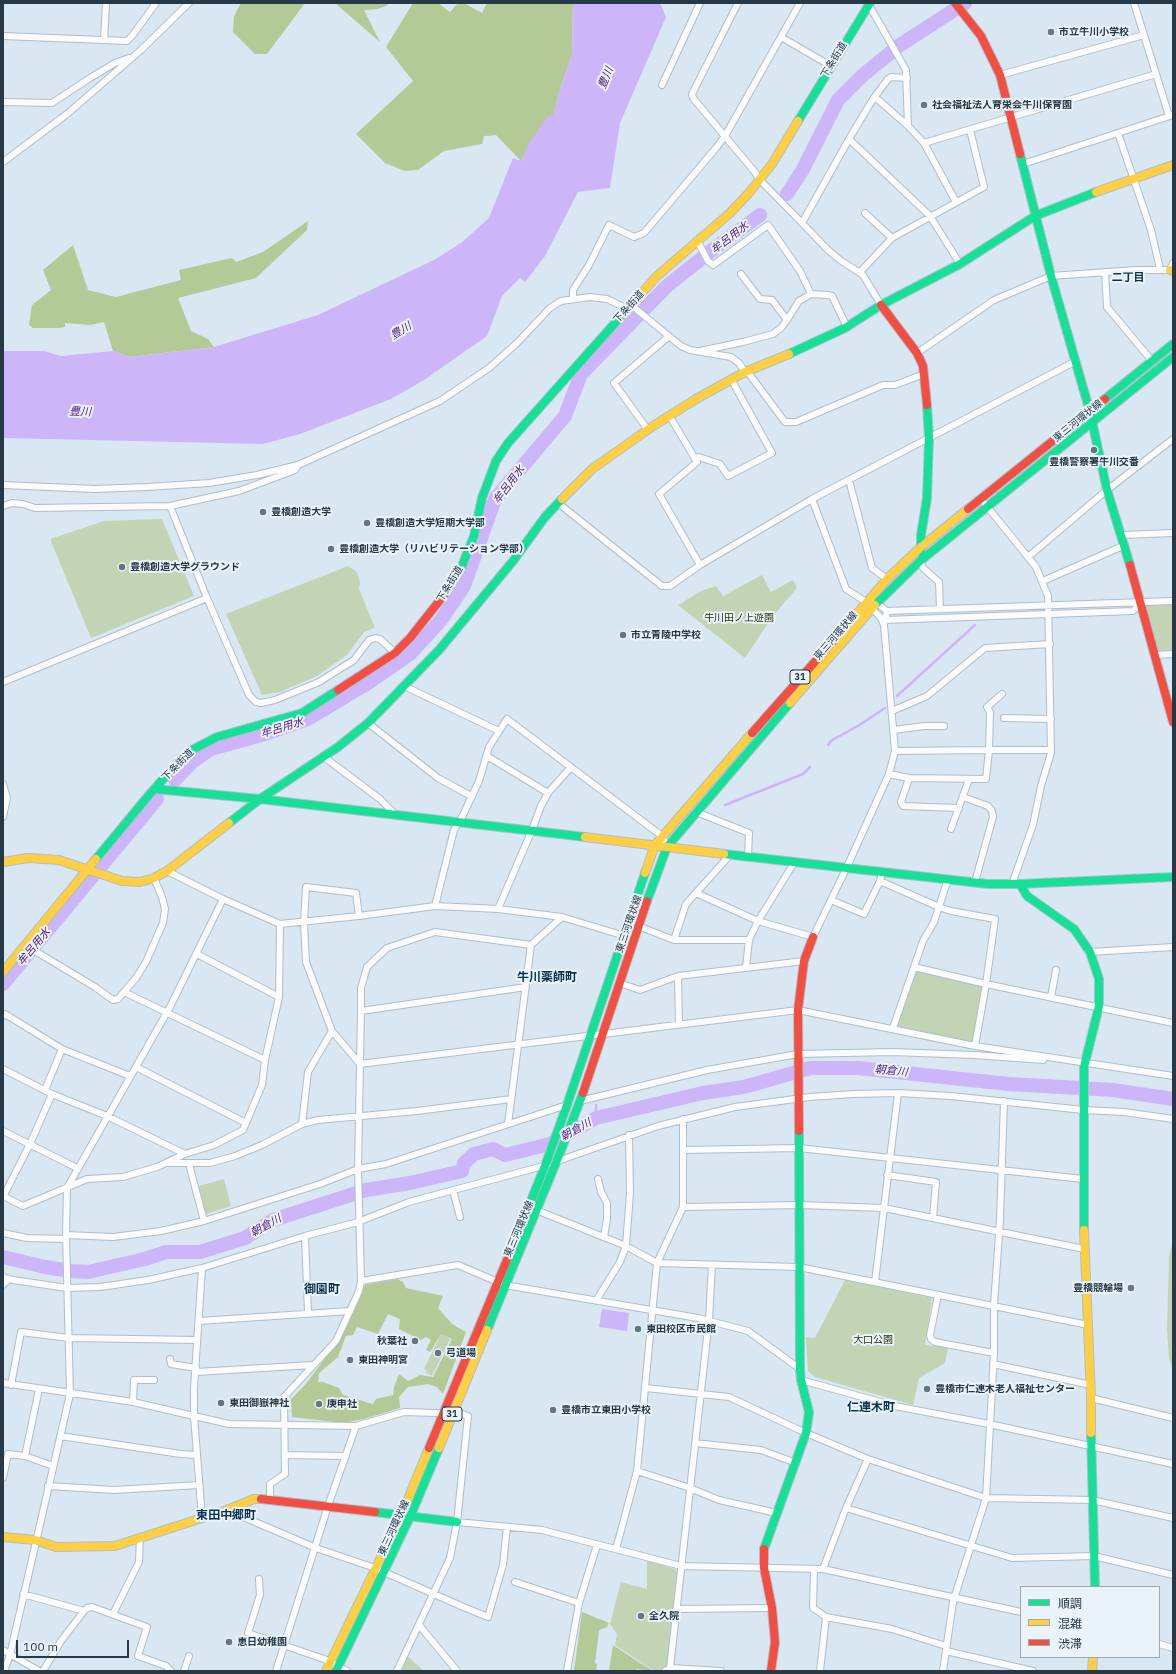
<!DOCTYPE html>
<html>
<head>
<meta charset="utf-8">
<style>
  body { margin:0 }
  #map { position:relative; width:1176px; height:1674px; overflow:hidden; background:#d9e7f3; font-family:"IBM Plex Sans","Noto Sans JP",sans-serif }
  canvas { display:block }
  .frame { position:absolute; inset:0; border:4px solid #273946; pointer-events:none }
  .legend { position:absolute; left:1020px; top:1586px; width:140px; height:72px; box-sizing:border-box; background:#eaf3fa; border:1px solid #9ca9b2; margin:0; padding:5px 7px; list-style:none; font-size:12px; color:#273946 }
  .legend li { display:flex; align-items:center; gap:8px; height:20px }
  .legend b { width:20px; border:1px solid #9ca9b2 }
  .scale { position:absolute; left:16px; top:1640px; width:113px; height:18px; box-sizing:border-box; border:2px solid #273946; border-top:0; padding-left:5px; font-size:12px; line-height:14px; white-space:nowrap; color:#273946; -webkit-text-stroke:3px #eaf3fa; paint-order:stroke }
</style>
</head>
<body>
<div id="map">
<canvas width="1176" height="1674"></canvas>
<div class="frame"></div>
<ul class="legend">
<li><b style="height:5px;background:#16e098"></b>順調</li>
<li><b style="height:5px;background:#ffcf43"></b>混雑</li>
<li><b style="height:5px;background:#f24e42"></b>渋滞</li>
</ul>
<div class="scale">100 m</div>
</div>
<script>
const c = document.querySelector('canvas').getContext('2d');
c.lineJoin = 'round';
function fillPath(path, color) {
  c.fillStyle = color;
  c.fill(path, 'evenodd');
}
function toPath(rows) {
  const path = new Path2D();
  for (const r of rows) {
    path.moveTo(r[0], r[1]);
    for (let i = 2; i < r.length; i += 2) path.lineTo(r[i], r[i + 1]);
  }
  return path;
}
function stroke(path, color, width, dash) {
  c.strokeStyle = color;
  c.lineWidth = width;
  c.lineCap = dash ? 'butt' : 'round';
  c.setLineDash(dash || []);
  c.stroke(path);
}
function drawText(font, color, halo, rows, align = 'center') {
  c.font = font + ' "IBM Plex Sans","Noto Sans JP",sans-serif';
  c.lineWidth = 4;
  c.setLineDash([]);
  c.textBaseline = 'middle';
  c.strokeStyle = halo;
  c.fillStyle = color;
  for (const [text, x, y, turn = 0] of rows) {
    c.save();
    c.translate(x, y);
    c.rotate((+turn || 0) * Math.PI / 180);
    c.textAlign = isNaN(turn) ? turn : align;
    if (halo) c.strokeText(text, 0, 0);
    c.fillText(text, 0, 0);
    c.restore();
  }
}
fillPath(toPath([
  [162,519,194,596,91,638,50,539,104,521],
  [348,566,357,572,360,582,359,589,375,628,364,632,347,655,317,676,280,692,262,695,226,614],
  [762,575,771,592,793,580,797,588,773,616,745,658,678,605,701,591,716,586,723,596],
  [1173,601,1173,654,1154,655,1141,603],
  [915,971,982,986,972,1042,897,1026],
  [224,1179,231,1206,206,1214,199,1186],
  [1173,1241,1173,1369,1169,1359,1167,1330,1169,1256],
  [845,1280,932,1298,925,1345,948,1348,945,1363,919,1378,913,1405,815,1377,808,1371,806,1337,815,1338],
  [441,1334,450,1339,432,1376,426,1373,427,1371,424,1369],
  [647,1561,675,1569,677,1573,667,1667,658,1671,654,1671,615,1645,617,1634,610,1624,621,1582,647,1589],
  [405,1654,424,1671,397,1671]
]), '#c2d4b4');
fillPath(toPath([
  [241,3,305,3,267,54,255,54,233,32,234,16],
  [335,3,387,3,388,5,378,9,364,10,380,42],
  [413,3,438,3,450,12,458,3,464,3,482,13,487,3,573,3,572,55,560,89,554,114,530,142,521,161,496,135,484,136,482,144,444,151,418,170,405,171,385,163,356,134,413,81,386,47],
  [308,221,307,230,256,278,178,298,191,331,208,339,214,347,130,357,113,351,104,322,90,325,65,323,65,327,59,328,33,328,29,325,32,305,51,290,43,270,73,245,88,290,116,297,181,280,179,270,232,258,236,262,263,252],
  [397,1279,403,1282,406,1288,443,1296,438,1308,452,1324,466,1332,443,1394,437,1387,428,1384,408,1387,399,1397,400,1408,364,1419,343,1423,292,1417,291,1399,305,1385,339,1340,365,1285],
  [388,1314,400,1319,399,1329,421,1340,426,1337,431,1340,426,1350,430,1352,441,1334,452,1339,433,1377,420,1375,408,1381,399,1374,394,1387,393,1395,376,1399,373,1404,343,1395,339,1388,323,1382,318,1382,319,1373,338,1357,346,1336,353,1335,357,1327,378,1334],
  [582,1612,609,1623,607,1627,599,1630,595,1663,597,1664,596,1671,574,1671],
  [613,1645,637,1661,653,1671,636,1669,636,1671,609,1671]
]), '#b3c996');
fillPath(toPath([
  [573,3,660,3,666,17,620,123,610,188,578,192,545,256,525,282,520,278,502,296,487,336,424,380,391,399,300,434,263,444,3,438,3,351,44,351,61,356,113,351,130,357,214,347,318,315,434,260,461,243,489,218,513,158,521,161,530,142,547,117,554,114,560,89,572,55],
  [602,1309,629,1313,627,1331,599,1327]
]), '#ccb5f9');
stroke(toPath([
  [897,696,975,625],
  [828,745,832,740,858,726,885,708],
  [725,805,803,774,810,767],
  [596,1105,596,1118]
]), '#ccb5f9', 2.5);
stroke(toPath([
  [787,194,802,171,838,100,863,75,900,45,965,3],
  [175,780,192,762,211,749,265,734,308,719,368,683,410,654,441,620,464,586,495,499,565,416,581,374,667,286,711,251,760,215],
  [3,984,157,799],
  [3,1257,45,1267,71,1271,88,1272,145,1259,166,1252,200,1252,245,1238,273,1220,366,1190,410,1183,462,1171,464,1163,474,1154,493,1149,505,1155,550,1144,596,1118,703,1093,744,1087,810,1068,858,1068,1009,1084,1113,1090,1173,1099]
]), '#ccb5f9', 14);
const street = toPath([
  [738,3,692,94,693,98,754,171,760,180,802,223],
  [1134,3,1169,116],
  [869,5,906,70,908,126,924,143,1156,74],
  [3,36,127,41,132,36,156,3],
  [781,37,831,66],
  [104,40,106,3],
  [1000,75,1144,35],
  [662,85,700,3],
  [875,97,908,126],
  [3,102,52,103,90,78,115,63,129,58],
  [1118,133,1151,230,1160,269],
  [849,139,873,99,888,79,891,77,907,78],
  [924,143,956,202],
  [3,162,67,114,141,50,189,3],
  [1023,164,1173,115],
  [865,213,892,238],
  [697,240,708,261,713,265,768,225,800,271,811,294,799,301,787,320,781,328,773,334,743,342,700,351],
  [860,272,892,238,984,187,970,130],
  [1105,272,1107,307,1152,361],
  [741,274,760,299,772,300,787,320],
  [811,294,828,295,832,296,847,327],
  [573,299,573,290,589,265,609,225,634,237,644,233,716,148,725,136,800,3],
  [631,305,681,346,690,350,731,357,739,363,745,372],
  [881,305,863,275,840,260,828,250,802,223,849,139,930,216,960,264],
  [917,353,994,300,1051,276,1136,270,1170,270,1173,263],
  [747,371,785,422,796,422,883,385,895,385,924,374],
  [669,415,697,462,659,494,700,565],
  [648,430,614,383,668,337],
  [695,459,699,457,720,464,728,476,772,453,731,379],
  [849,480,872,568,887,579],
  [3,485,95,489,147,487,209,483,257,475,298,465,440,401,489,368,517,343,550,308,561,301,590,297,607,299,628,309],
  [812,499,846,589,866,602,881,618,884,625],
  [558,503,662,586,670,586,700,565,812,499,1076,361],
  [985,504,1036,567,1048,596,1051,753,1041,786,1033,825,1012,884],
  [3,506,12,503,23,504,35,508,170,506,207,598],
  [170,506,239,491,295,470,297,467],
  [1122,535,1173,533],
  [1028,557,1107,490,1173,439],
  [920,561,923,568,939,582,940,609],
  [1043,581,1125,545],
  [887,611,1173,601],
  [885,620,1133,611,1141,603],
  [1154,655,1173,654],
  [3,682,207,598,249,695,256,702,261,703,275,700,319,682,354,660,369,640,375,638,380,639,395,653],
  [404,686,499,731],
  [892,711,927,696,985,648,1050,644],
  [1004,718,1051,719],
  [368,723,438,778,471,796],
  [894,730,924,726,944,726],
  [895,751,989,750,990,712,987,707,1002,694],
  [487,756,548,793],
  [324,757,380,799,397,816],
  [889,774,909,778,986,779,989,750,1051,750],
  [909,778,901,802,903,806,959,808],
  [3,784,7,798,3,817],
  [963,797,988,806,992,811,993,817,975,882],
  [696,812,749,833,748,857],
  [951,829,969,779],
  [167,871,223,899,280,924,359,916,435,906,498,909,562,917,625,936],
  [882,873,880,881,939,907,951,911,995,919,986,984,1173,1023],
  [696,893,758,921,813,937,846,869,889,774,895,751,884,625,887,611,877,603,873,603],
  [831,900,864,914,880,881],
  [435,906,454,830,463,815,479,781,489,747,507,719,662,836,667,847],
  [498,909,532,830,541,806,548,793,571,767],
  [359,916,356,893,306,887,304,923,306,962,332,1031,360,1064,798,1010,975,1046,1173,1076],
  [638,926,674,940,749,940],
  [674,940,686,904,730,855],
  [25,945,95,987,113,1000,118,999,136,978,146,962,163,923,165,909,162,897,154,878],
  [1090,952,1173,947],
  [197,954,279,997],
  [746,967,749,940,758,921,794,863],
  [914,967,986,984,975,1046],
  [678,976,679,1024],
  [619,983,640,990,678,976,804,961],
  [124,992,265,1060],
  [1051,997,1056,970],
  [361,1011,526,987],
  [3,1016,5,1014,62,1049,130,1076],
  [893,1028,923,941,934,922,948,879],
  [136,1067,246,1123],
  [3,1069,52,1094,107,1116,185,1154],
  [45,1090,62,1049],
  [580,1101,707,1070,798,1054,892,1052,974,1055,1043,1060],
  [302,1124,318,1120,417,1111,511,1099],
  [508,1124,531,945],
  [3,1131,77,1168],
  [683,1150,799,1148,1083,1179],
  [555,1162,658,1126,735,1107,810,1097,853,1094,898,1093,951,1096,1083,1110,1124,1112,1173,1119],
  [168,1163,210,1163,235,1156,262,1145,302,1124,308,1072,332,1031],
  [189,1164,204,1221],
  [887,1175,936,1182,933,1218],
  [598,1179,601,1192,607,1203,607,1219,604,1237],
  [453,1190,460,1217],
  [3,1196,23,1206,87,1179,123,1177,157,1167,185,1154,214,1145,243,1130,262,1085,265,1060,279,997,280,924],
  [3,1197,30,1144,52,1094],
  [683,1207,800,1205,884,1208,1084,1249],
  [536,1210,626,1246,657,1263,799,1267,1088,1325],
  [3,1233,27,1238,66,1239],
  [66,1235,113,1237,161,1231,204,1221,320,1184,358,1169,386,1164,567,1105],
  [305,1236,308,1313],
  [3,1277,13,1280,67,1288,100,1287,148,1280,202,1268,305,1236,358,1222,409,1202,547,1165],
  [361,1281,358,1169,361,1011,361,988,367,967,387,948,435,932,531,945,562,917],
  [875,1282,898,1093],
  [3,1285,9,1279],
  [938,1295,930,1335,931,1339,935,1342,994,1353],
  [597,1299,620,1262,626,1246,630,1193,629,1135],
  [199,1321,350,1311,359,1291,361,1281,458,1265,505,1285,698,1318,748,1331,800,1369],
  [170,1359,171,1364,196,1368],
  [993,1364,1091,1385],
  [196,1372,313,1365],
  [801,1380,895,1406,989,1424,1173,1464],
  [3,1383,133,1402,229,1424,356,1426,404,1412,437,1413,443,1415],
  [11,1385,21,1332,69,1338,197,1340],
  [646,1388,729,1397,806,1433,868,1459,986,1498,1092,1500,1173,1518],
  [1091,1398,1173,1418],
  [133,1402,134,1380,154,1380],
  [60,1436,181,1454,197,1455],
  [695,1443,761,1450,796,1463],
  [285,1455,346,1456],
  [25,1456,39,1389],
  [637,1471,690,1488,719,1500,777,1513],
  [3,1478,8,1454,25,1456,53,1466],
  [48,1486,114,1490,199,1485],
  [270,1499,270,1484,285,1474,284,1397,336,1341,350,1311],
  [846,1508,1012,1558,1094,1556,1173,1575],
  [227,1510,316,1548,375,1568,461,1606,488,1617,503,1565,507,1527],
  [202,1518,194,1416,194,1388,202,1268],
  [457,1522,542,1530,681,1566,823,1569,1021,1612],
  [616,1549,637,1471,657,1263,683,1207,683,1119],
  [814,1569,813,1608,826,1617,892,1629,946,1646],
  [823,1569,846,1508,868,1459],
  [259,1579,260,1595,248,1633,324,1659,347,1671],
  [515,1582,579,1603],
  [23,1594,84,1611],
  [676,1609,772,1608],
  [113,1614,139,1562,140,1537],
  [419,1625,457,1671],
  [1159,1644,1173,1648],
  [3,1650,39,1671],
  [946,1651,1033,1671],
  [670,1668,709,1320,712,1265],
  [4,1671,10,1655,70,1394,66,1235,67,1188,170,1007,223,899],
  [43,1671,61,1641,84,1611,87,1608,92,1607,147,1627,138,1656,166,1666,171,1671],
  [184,1671,189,1656],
  [276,1671,328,1506,356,1426],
  [397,1671,450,1558,457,1522,468,1416,453,1411],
  [567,1671,579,1603,597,1545],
  [665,1671,670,1668,721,1671],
  [820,1671,826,1617],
  [943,1671,953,1602,986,1498,994,1353,994,1305,1000,1220,1004,1101]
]);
const fast = toPath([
  [798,121,870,3],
  [1020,154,1051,276,1090,412,1107,490,1130,565],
  [789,354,845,328,881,305,960,264,1035,216,1096,192],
  [1105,399,1173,344],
  [921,552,921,535,927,498,929,438,927,405],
  [444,595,462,566,474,536,482,498,496,461,508,443,640,295],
  [875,605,920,561,1173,357],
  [155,789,260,799,585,837],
  [229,823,260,799,338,747,368,723,439,650,513,561,545,517,562,499],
  [724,854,988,884,1020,884,1173,877],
  [96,859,149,795,180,760,190,751,217,737,302,713,338,690],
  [1020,884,1027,896,1074,929,1090,952,1099,979,1099,1006,1084,1067,1084,1230],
  [647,901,667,847,790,703],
  [509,1255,545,1166,567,1105,645,873],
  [487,1330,560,1153,583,1093],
  [1091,1433,1095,1587],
  [375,1512,457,1522],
  [764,1549,806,1433,809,1412,801,1380,800,1369,799,1131],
  [336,1671,410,1517,439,1448]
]);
const slow = toPath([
  [1096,192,1173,165],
  [1170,270,1173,271],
  [640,295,657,276,730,213,748,194,772,164,798,121],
  [562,499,592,469,653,426,696,399,745,372,789,354],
  [835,639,887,579,921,547,968,509],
  [790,703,875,605],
  [585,837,724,854],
  [3,862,28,858,59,860,122,881,140,882,154,878,167,871,229,823],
  [645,873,655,845,752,733],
  [3,972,96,859],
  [1084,1230,1091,1398,1091,1433],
  [439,1448,487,1330],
  [3,1537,35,1540,56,1547,115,1546,227,1510,254,1499,261,1499],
  [326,1671,401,1516,429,1448],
  [1092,1671,1093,1657]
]);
const jam = toPath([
  [955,3,981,36,1000,75,1020,154],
  [881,305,917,353,923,366,927,405],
  [968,509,1105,399],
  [1130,565,1173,722],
  [338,690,395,653,410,638,444,595],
  [752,733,835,639],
  [583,1093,647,901],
  [799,1131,798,1010,804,961,813,937],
  [429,1448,509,1255],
  [261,1499,375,1512],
  [764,1549,764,1568,772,1608,775,1642,771,1671]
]);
stroke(street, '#afbeca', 8);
stroke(fast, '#afbeca', 10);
stroke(slow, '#afbeca', 10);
stroke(jam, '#afbeca', 10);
stroke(street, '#f9fbfd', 6);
stroke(fast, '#16e098', 8);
stroke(slow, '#ffcf43', 8);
stroke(jam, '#f24e42', 8);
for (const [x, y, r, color] of [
  [1051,32,4,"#657683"],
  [924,105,4,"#657683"],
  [1094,450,4,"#657683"],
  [263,512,4,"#657683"],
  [367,523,4,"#657683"],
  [331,549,4,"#657683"],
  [122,567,4,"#657683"],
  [623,635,4,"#657683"],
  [1131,1288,4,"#657683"],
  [638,1329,4,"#657683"],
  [415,1341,4,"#657683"],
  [438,1353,4,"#657683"],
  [350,1360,4,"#657683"],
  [927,1389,4,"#657683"],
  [221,1403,4,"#657683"],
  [319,1404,4,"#657683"],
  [553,1410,4,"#657683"],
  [641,1616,4,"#657683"],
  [229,1642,4,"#657683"]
]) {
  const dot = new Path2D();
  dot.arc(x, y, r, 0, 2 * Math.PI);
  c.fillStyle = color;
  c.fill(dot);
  stroke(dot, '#eaf3fa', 1.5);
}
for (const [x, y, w] of [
  [800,677,20],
  [452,1414,20]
]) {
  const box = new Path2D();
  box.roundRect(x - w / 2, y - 7, w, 14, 3);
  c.fillStyle = '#eaf3fa';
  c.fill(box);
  stroke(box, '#273946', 1);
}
drawText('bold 9px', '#273946', null, [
  ["31",800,677],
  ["31",452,1414]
]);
drawText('bold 10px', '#273946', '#eaf3fa', [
  ["市立牛川小学校",1059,32],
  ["社会福祉法人育栄会牛川保育園",932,105],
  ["豊橋警察署牛川交番",1094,462,"center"],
  ["豊橋創造大学",271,512],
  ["豊橋創造大学短期大学部",375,523],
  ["豊橋創造大学（リハビリテーション学部）",339,549],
  ["豊橋創造大学グラウンド",130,567],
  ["市立青陵中学校",631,635],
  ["豊橋競輪場",1123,1288,"right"],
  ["東田校区市民館",646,1329],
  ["秋葉社",407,1341,"right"],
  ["弓道場",446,1353],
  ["東田神明宮",358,1360],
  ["豊橋市仁連木老人福祉センター",935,1389],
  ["東田御嶽神社",229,1403],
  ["庚申社",327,1404],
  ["豊橋市立東田小学校",561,1410],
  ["全久院",649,1616],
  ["恵日幼稚園",237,1642]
], 'left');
drawText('10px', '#273946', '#eaf3fa', [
  ["下条街道",834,60,-59],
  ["下条街道",629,307,-48],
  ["東三河環状線",1078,421,-39],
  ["下条街道",450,584,-59],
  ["東三河環状線",836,636,-49],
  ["下条街道",178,765,-45],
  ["東三河環状線",629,924,-71],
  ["東三河環状線",519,1229,-67],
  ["東三河環状線",394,1528,-65]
]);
drawText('10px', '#283307', '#eaf3fa', [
  ["牛川田ノ上遊園",739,618],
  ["大口公園",873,1340]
]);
drawText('italic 11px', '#511883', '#eaf3fa', [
  ["豊川",606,78,-68],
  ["牟呂用水",730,238,-38],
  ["豊川",401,331,-32],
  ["豊川",80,412,2],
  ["牟呂用水",509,485,-53],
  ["牟呂用水",282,728,-17],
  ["牟呂用水",34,947,-50],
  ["朝倉川",891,1071,6],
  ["朝倉川",576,1130,-29],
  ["朝倉川",266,1226,-29]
]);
drawText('bold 11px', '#08334e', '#eaf3fa', [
  ["二丁目",1128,278]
]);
drawText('bold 12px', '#08334e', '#eaf3fa', [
  ["牛川薬師町",547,978],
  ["御園町",322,1290],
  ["仁連木町",871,1408],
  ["東田中郷町",226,1516]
]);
</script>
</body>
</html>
